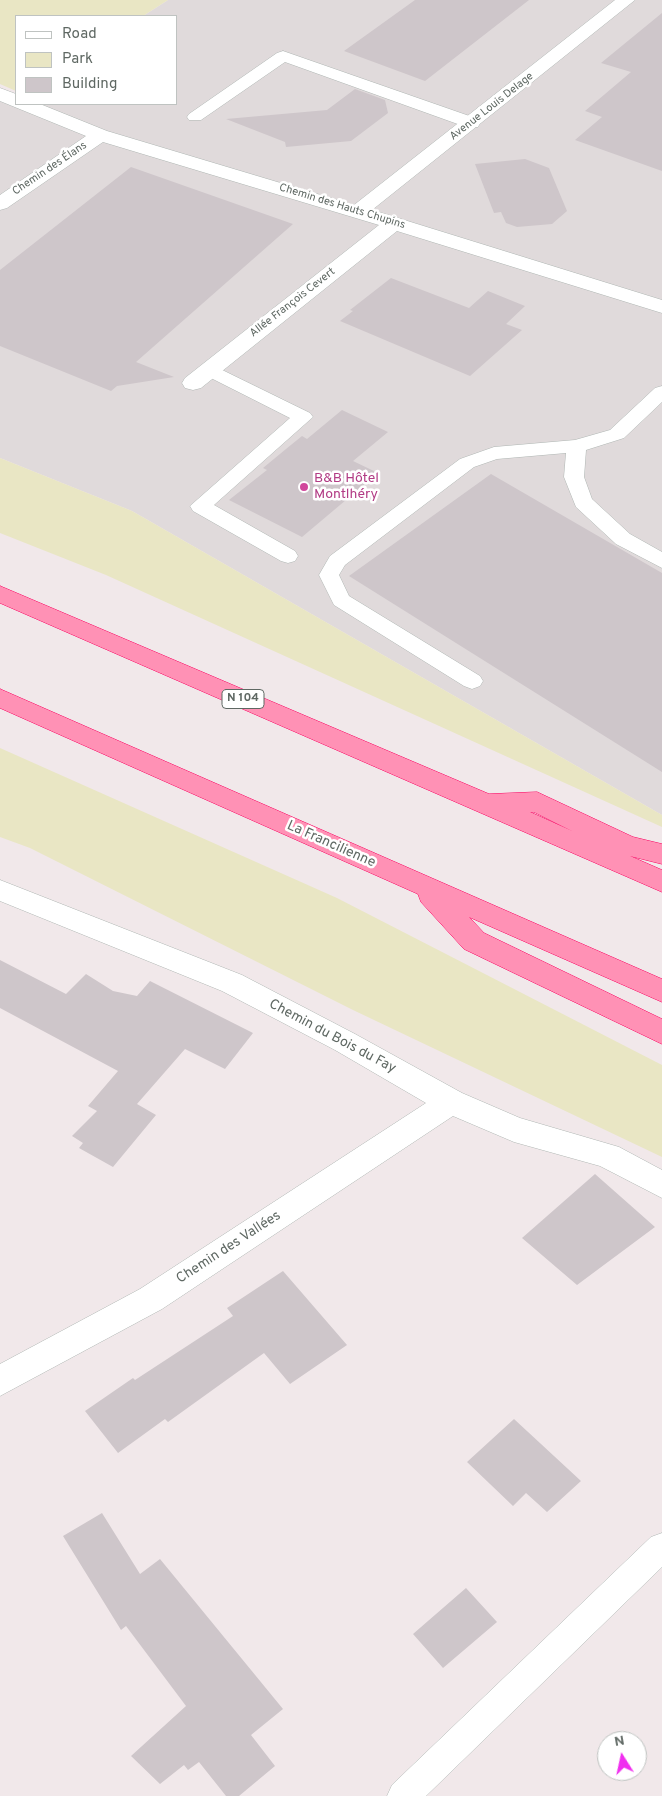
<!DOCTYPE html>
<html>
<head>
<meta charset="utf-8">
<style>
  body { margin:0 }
  #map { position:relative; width:662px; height:1796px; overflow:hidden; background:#f1e8ea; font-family:Overpass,sans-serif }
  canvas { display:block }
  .legend { position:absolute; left:15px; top:15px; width:162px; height:90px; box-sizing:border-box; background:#fff; border:1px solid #bfc3c1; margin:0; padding:6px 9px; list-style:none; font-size:15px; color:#5f6863 }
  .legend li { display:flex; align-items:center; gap:10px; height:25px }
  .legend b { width:25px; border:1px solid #bfc3c1 }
  .north { position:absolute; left:597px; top:1731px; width:50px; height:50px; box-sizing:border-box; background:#fff; border:1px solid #bfc3c1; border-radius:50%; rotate:350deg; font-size:14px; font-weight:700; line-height:20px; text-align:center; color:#5f6863 }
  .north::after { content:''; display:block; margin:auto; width:18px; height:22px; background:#f02fef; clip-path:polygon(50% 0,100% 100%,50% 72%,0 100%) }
</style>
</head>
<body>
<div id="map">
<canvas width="662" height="1796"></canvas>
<ul class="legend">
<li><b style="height:6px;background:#fff"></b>Road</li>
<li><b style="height:14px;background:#e9e6c4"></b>Park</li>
<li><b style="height:14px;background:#cec6ca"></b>Building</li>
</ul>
<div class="north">N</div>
</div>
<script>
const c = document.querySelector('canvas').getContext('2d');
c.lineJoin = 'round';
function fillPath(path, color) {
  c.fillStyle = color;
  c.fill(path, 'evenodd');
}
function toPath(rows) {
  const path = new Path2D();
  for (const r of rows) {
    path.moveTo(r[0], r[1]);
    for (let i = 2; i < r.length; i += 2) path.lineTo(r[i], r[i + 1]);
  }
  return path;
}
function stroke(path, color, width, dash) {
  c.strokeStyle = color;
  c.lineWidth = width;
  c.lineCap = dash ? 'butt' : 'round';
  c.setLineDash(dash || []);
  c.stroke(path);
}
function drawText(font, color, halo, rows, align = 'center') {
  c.font = font + ' Overpass,sans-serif';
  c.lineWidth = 5;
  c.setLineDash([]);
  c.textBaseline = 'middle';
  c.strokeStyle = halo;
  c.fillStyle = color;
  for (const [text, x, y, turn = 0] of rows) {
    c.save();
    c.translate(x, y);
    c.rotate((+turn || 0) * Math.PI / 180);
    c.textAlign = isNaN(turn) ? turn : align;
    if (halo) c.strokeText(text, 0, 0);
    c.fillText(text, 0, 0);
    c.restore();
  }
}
fillPath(toPath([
  [168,0,662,0,662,815,132,511,0,458,0,94,13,99,16,98,16,104,176,104,176,16,143,16]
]), '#e0dadb');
fillPath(toPath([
  [0,0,168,0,143,16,16,16,16,91,0,84],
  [0,458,132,511,662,815,662,827,106,575,0,533],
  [0,748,337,898,662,1065,662,1157,353,1010,30,848,0,837]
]), '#e9e6c4');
fillPath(toPath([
  [415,0,529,0,425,81,344,51],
  [662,13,662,171,575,140,602,117,585,111,631,72,601,63],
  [355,89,385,100,388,113,351,141,286,147,285,142,226,119,327,110],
  [525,159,549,168,567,211,552,224,517,227,506,223,501,212,494,213,475,164],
  [131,167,293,224,136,362,174,377,117,386,111,391,0,346,0,270],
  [391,278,469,308,488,291,525,306,506,324,522,330,470,376,340,321,353,311,350,310],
  [342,410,388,432,353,461,378,473,302,537,229,500,267,470,263,468,286,449,302,436,307,439],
  [491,474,662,573,662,772,349,576],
  [0,960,66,994,86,974,113,991,137,996,150,981,253,1033,225,1069,185,1049,137,1104,156,1115,113,1167,79,1148,83,1143,72,1136,97,1111,88,1106,118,1071,0,1008],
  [595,1174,655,1227,577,1285,522,1238],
  [283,1271,347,1345,290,1384,264,1353,168,1422,165,1419,118,1453,85,1411,133,1378,135,1380,233,1316,227,1308],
  [514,1419,581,1481,547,1512,526,1493,513,1506,467,1462],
  [102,1513,140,1574,160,1559,283,1709,251,1735,275,1766,239,1796,226,1796,199,1762,188,1770,184,1765,160,1784,131,1756,186,1706,126,1626,121,1630,63,1536],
  [466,1588,497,1622,443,1668,413,1634]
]), '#cec6ca');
const lane = toPath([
  [283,51,478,119,480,123,478,127,466,127,285,62,201,120,189,120,187,117,189,114,277,53,283,51],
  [210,364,310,413,313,417,214,505,295,551,298,556,295,561,288,563,281,561,193,511,190,506,290,418,203,374,201,370,203,366,210,364],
  [662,386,662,402,624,438,586,450,584,477,592,499,630,534,662,552,662,568,616,544,576,507,564,477,566,453,497,459,474,467,345,565,339,575,349,596,480,676,483,681,480,686,472,689,464,686,334,605,319,575,330,556,460,459,494,447,575,440,610,430,655,388,662,386],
  [662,1533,662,1567,426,1796,387,1796,392,1785,651,1537,662,1533]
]);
const street = toPath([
  [615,0,635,0,372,210,662,300,662,313,397,231,201,388,193,390,185,388,182,383,185,378,379,225,103,142,7,208,0,210,0,195,86,136,0,101,0,88,16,94,16,104,40,104,107,131,354,205,615,0],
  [0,880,242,975,355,1034,462,1093,520,1118,619,1147,662,1170,662,1198,600,1166,514,1142,453,1116,162,1309,0,1396,0,1364,140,1289,426,1103,335,1050,222,991,0,901,0,880]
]);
const highway = toPath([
  [0,586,489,794,537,792,633,837,662,844,662,864,630,856,662,870,662,892,0,603,0,586],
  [530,812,534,812,572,831,530,812],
  [0,689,662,979,662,1002,469,917,484,933,662,1019,662,1044,464,949,421,902,418,894,0,708,0,689]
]);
stroke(lane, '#b0b7b4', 1);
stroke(street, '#b0b7b4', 1);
stroke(highway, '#f90060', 1);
fillPath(lane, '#fff');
fillPath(street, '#fff');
fillPath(highway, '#ff91b5');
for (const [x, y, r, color] of [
  [304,487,5,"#d1479c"]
]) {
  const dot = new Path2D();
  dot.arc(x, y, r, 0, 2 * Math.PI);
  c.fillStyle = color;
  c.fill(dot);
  stroke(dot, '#fff', 2);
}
drawText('11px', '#5f6863', '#fff', [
  ["Avenue Louis Delage",492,107,-38],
  ["Chemin des Élans",50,169,-34],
  ["Chemin des Hauts Chupins",342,207,17],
  ["Allée François Cevert",293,303,-38]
]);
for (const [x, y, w] of [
  [243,699,42]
]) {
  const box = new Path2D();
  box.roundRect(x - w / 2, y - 9.5, w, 19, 4);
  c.fillStyle = '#fff';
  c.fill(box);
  stroke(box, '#5f6863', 1);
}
drawText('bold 12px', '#5f6863', null, [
  ["N 104",243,699]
]);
drawText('14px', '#b23c85', '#fff', [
  ["B&B Hôtel",314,479],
  ["Montlhéry",314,495]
], 'left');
drawText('14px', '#5f6863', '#fff', [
  ["La Francilienne",331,845,24],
  ["Chemin du Bois du Fay",332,1037,28],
  ["Chemin des Vallées",229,1248,-33]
]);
</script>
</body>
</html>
